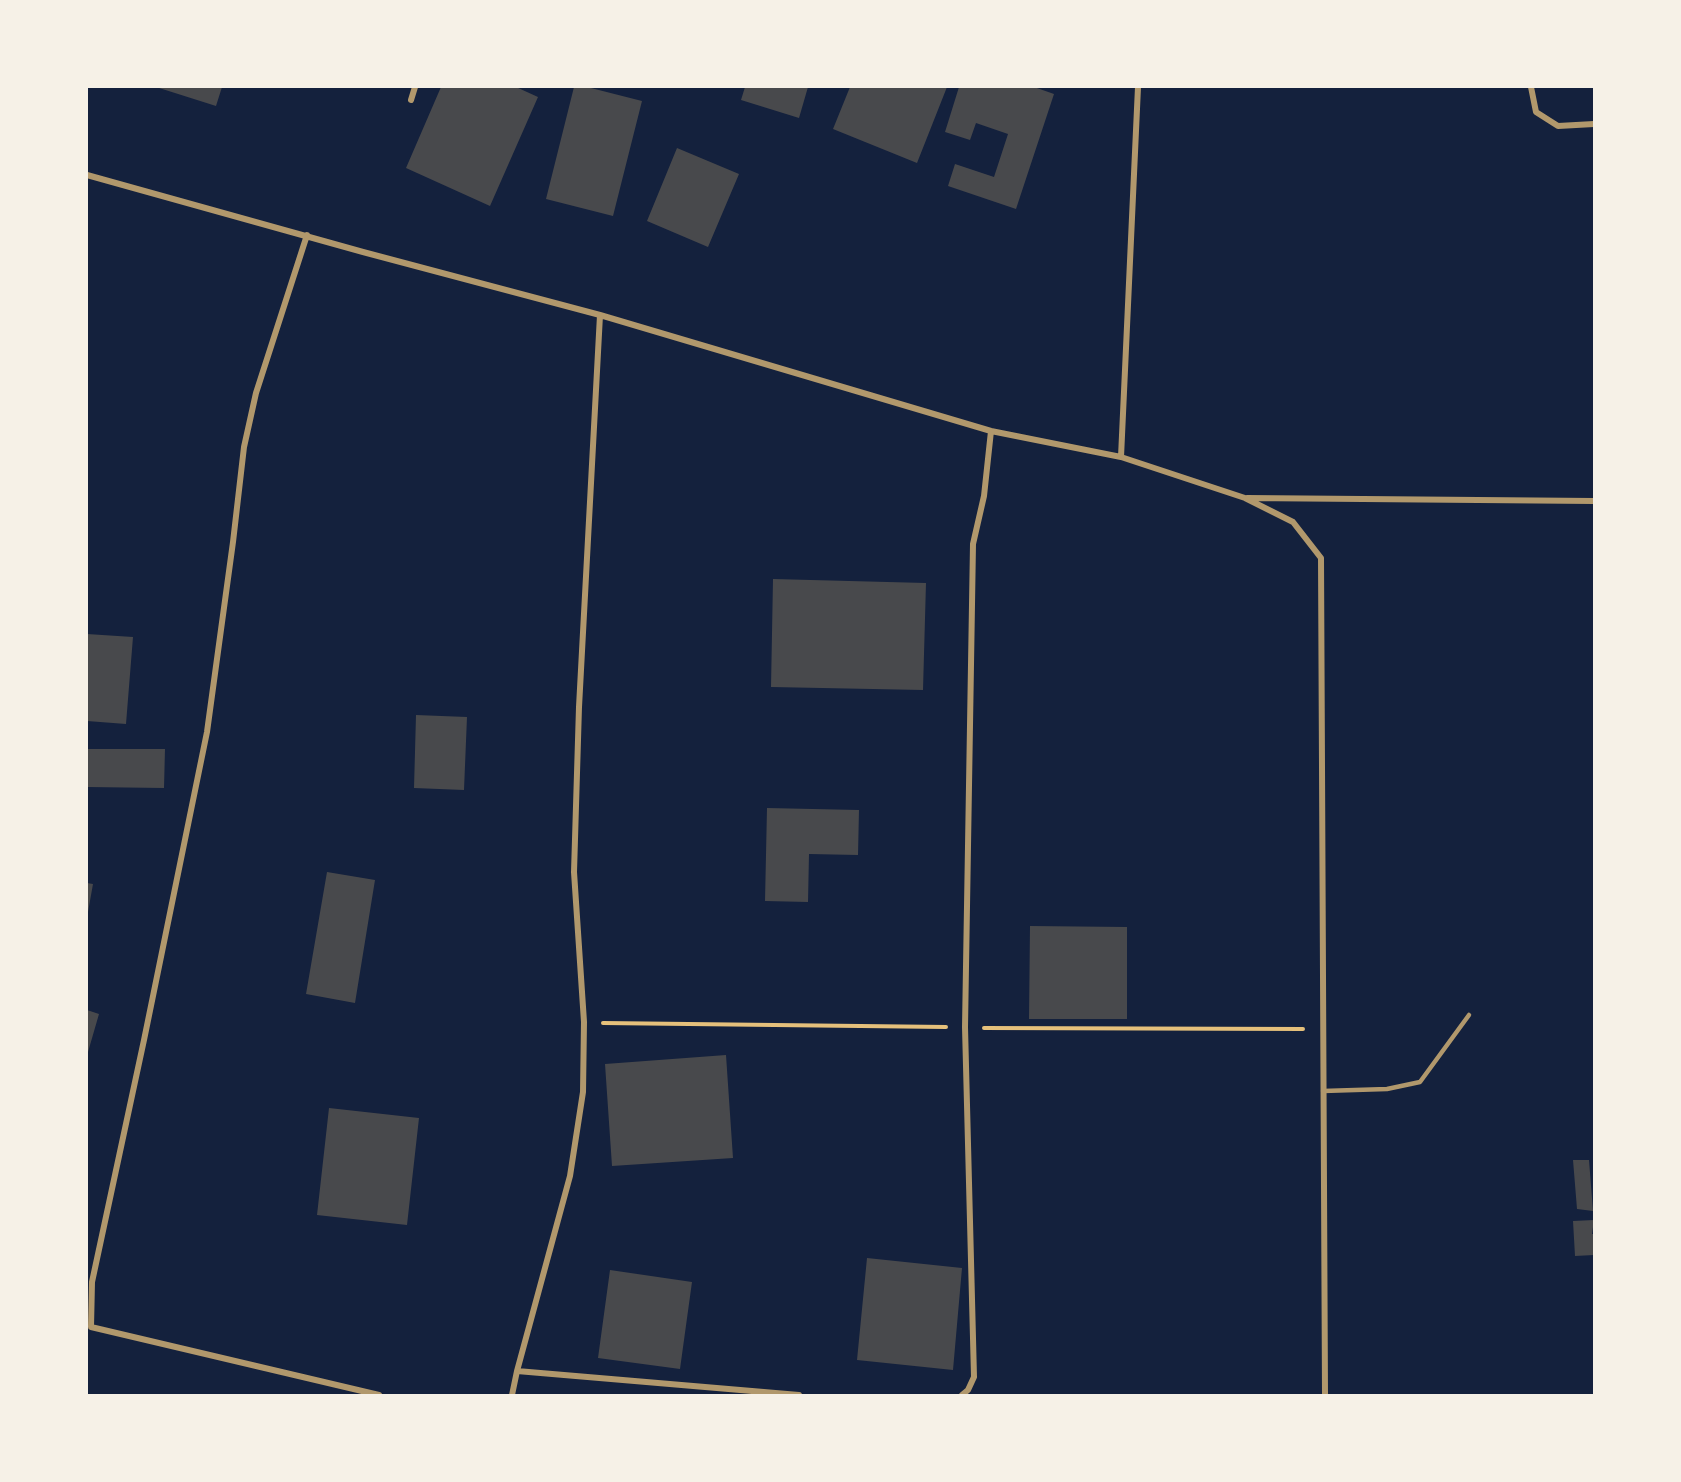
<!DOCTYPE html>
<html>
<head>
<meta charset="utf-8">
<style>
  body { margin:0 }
  #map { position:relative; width:1681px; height:1482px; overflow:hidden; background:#14213d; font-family:Inter,sans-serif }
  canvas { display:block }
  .frame { position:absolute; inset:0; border:88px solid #f6f1e7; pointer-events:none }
</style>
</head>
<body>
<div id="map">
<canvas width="1681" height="1482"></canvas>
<div class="frame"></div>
</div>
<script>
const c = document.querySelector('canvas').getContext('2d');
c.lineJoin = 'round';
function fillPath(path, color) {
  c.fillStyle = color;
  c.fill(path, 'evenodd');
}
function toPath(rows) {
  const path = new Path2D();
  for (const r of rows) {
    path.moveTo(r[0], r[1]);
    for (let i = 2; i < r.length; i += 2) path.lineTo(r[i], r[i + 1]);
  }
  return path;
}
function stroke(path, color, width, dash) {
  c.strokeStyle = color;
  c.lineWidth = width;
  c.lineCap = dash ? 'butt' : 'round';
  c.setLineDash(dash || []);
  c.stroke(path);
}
fillPath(toPath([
  [156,87,222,87,216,106],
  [441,87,516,87,538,97,490,206,406,168],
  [574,87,587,87,642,101,613,216,546,199],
  [745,87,808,87,799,118,741,100],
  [850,87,947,87,917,163,833,129],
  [959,87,1034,87,1054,94,1016,209,948,186,955,164,994,177,1008,134,976,123,970,140,945,132],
  [677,148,739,174,708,247,647,221],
  [773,579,926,583,923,690,771,687],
  [87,634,133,637,126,724,87,721],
  [416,715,467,717,464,790,414,788],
  [87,749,165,749,164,788,87,787],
  [767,808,859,810,858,855,809,854,808,902,765,901],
  [327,872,375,880,355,1003,306,994],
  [87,883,93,884,88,912,87,912],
  [1030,926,1127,927,1127,1019,1029,1019],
  [87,1010,99,1014,88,1052,87,1052],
  [726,1055,733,1158,612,1166,605,1064],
  [329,1108,419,1118,407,1225,317,1215],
  [1573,1160,1589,1160,1593,1211,1577,1209],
  [1594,1220,1592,1234,1594,1234,1594,1255,1575,1256,1573,1221],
  [867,1258,962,1268,953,1370,857,1360],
  [610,1270,692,1282,680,1369,598,1358]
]), '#48494c');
stroke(toPath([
  [603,1023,946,1027],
  [984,1028,1303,1029]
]), '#e5c07b', 4);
stroke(toPath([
  [1323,1091,1387,1089,1420,1082,1469,1015]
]), '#b1986c', 4.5);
stroke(toPath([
  [1531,87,1536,112,1558,126,1594,124],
  [411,100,415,87],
  [87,175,363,252,600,315,991,431,1121,457,1245,498,1293,522,1321,558,1325,1395],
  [307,235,256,393,244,447,233,542,207,732,144,1040,92,1282,91,1327,379,1395],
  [1121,457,1138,87],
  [1247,498,1594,501],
  [517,1371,799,1395],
  [512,1395,517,1371,570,1176,583,1092,584,1022,574,872,579,707,600,315],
  [962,1395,968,1390,974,1377,965,1027,973,544,984,496,991,431]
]), '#b1986c', 6);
</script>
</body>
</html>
